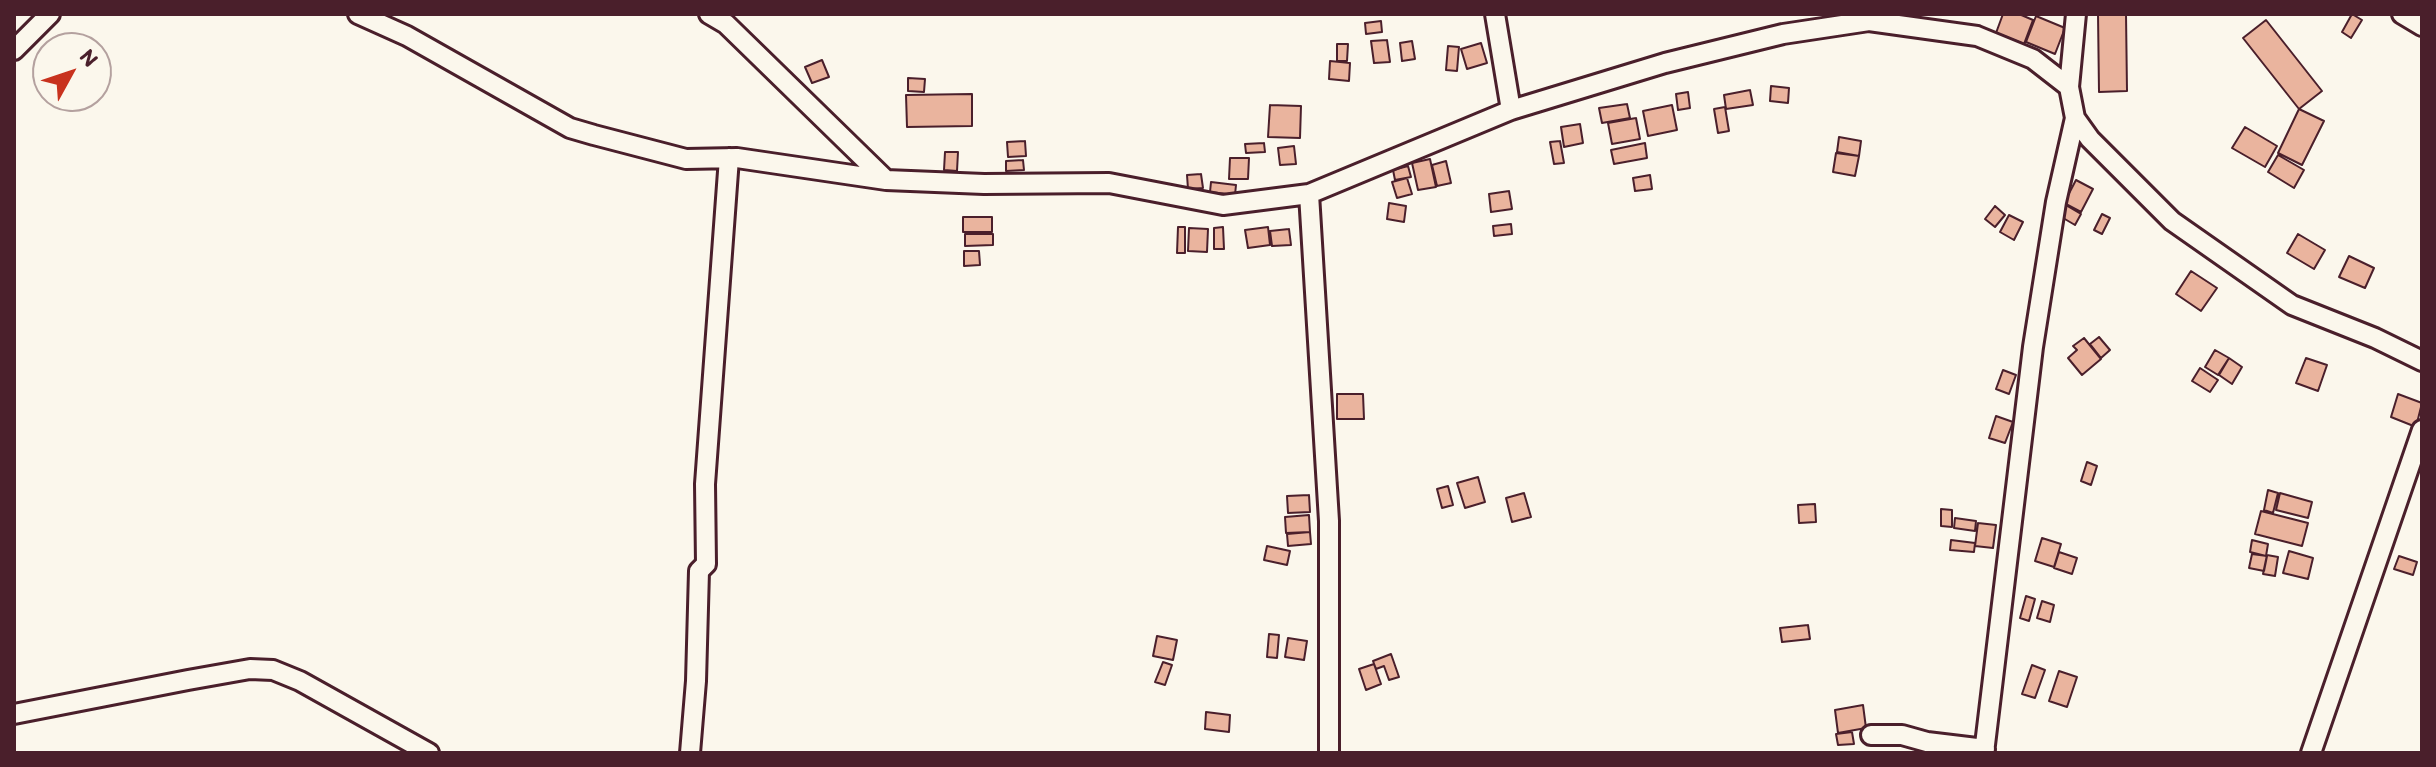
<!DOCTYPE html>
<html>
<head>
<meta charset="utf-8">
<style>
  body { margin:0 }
  #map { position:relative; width:2436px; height:767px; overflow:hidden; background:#fbf7ec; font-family:Itim,sans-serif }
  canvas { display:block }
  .frame { position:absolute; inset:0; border:16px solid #4a1f2b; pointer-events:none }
  .north { position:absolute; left:32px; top:32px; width:80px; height:80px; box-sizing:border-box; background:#fbf7ec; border:2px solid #b4a19f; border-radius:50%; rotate:50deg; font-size:22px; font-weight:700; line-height:32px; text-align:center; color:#4a1f2b }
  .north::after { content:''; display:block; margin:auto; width:28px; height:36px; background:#c8321e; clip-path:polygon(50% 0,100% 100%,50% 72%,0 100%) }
</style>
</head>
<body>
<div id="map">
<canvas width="2436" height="767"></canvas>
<div class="frame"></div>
<div class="north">N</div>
</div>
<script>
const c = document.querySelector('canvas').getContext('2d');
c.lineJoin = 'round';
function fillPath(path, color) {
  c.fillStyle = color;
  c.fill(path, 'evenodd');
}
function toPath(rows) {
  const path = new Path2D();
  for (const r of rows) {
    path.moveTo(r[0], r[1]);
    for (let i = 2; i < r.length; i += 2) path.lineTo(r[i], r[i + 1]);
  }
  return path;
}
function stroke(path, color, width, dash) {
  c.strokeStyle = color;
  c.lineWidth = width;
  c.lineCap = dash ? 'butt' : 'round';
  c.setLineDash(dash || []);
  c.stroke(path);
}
const building = toPath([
  [2003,14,2019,14,2033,20,2024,44,1996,33,2003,14],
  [2098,14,2126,14,2127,91,2099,92,2098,14],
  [2352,14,2362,20,2351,38,2342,32,2352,14],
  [2036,16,2065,28,2055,54,2026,42,2036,16],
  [2266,20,2322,91,2299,109,2243,38,2266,20],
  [1381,21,1382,32,1366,34,1365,23,1381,21],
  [1387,40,1390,62,1374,63,1371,41,1387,40],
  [1412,41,1415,59,1402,61,1400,43,1412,41],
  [1481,43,1487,63,1467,69,1461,49,1481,43],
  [1337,44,1348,44,1347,61,1337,61,1337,44],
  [1448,46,1459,47,1457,71,1446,70,1448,46],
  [822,60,829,77,812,83,805,67,822,60],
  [1330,61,1350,63,1349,81,1329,79,1330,61],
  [908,78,925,79,924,92,908,91,908,78],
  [1771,86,1789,88,1788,103,1770,101,1771,86],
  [1750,90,1753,105,1726,109,1724,95,1750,90],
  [1688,92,1690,108,1678,110,1676,94,1688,92],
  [972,94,972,126,907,127,906,95,972,94],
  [1627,104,1630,118,1602,123,1599,108,1627,104],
  [1270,105,1301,106,1300,138,1268,137,1270,105],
  [1672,105,1677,130,1648,136,1643,111,1672,105],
  [1725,107,1729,131,1718,133,1714,109,1725,107],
  [2299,109,2324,121,2302,165,2278,153,2299,109],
  [1636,118,1640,139,1612,144,1608,123,1636,118],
  [1580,124,1583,143,1564,147,1561,127,1580,124],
  [2245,127,2277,146,2265,167,2232,148,2245,127],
  [1839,137,1861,141,1859,156,1837,152,1839,137],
  [1025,141,1026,156,1008,157,1007,142,1025,141],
  [1560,141,1564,163,1554,164,1550,142,1560,141],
  [1264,143,1265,152,1246,153,1245,144,1264,143],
  [1645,143,1647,158,1614,164,1611,150,1645,143],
  [1294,146,1296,164,1280,165,1278,148,1294,146],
  [945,152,958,152,957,171,944,170,945,152],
  [1836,153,1859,156,1855,176,1833,172,1836,153],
  [2278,155,2304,170,2294,188,2268,172,2278,155],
  [1230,158,1249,158,1248,179,1229,179,1230,158],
  [1430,159,1436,187,1418,190,1412,163,1430,159],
  [1023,160,1024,170,1006,171,1006,161,1023,160],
  [1446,161,1451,183,1437,186,1432,165,1446,161],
  [1408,166,1411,177,1395,180,1393,170,1408,166],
  [1201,174,1203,188,1188,189,1187,175,1201,174],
  [1650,175,1652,189,1635,191,1633,178,1650,175],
  [1407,178,1412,194,1397,198,1392,182,1407,178],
  [2076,180,2093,189,2081,212,2064,203,2076,180],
  [1211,182,1236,185,1235,195,1210,192,1211,182],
  [1509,191,1512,209,1491,212,1489,194,1509,191],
  [1389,203,1406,206,1404,222,1387,219,1389,203],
  [2064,204,2081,214,2075,225,2058,215,2064,204],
  [1995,206,2005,215,1995,227,1985,219,1995,206],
  [2102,214,2110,218,2102,234,2094,230,2102,214],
  [2009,215,2023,222,2014,240,2000,232,2009,215],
  [963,217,992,217,992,232,963,232,963,217],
  [1511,224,1512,234,1494,236,1493,226,1511,224],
  [1178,227,1185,227,1185,253,1177,253,1178,227],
  [1223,227,1224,249,1214,249,1214,228,1223,227],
  [1268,227,1270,245,1248,248,1245,230,1268,227],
  [1189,228,1208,229,1207,252,1188,251,1189,228],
  [1289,229,1291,245,1272,246,1270,231,1289,229],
  [965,234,993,234,993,245,965,246,965,234],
  [2298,234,2325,250,2314,269,2287,253,2298,234],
  [964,251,979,251,980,265,964,266,964,251],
  [2349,256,2374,268,2365,288,2339,277,2349,256],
  [2191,271,2217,288,2201,311,2176,294,2191,271],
  [2099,337,2110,350,2101,358,2090,344,2099,337],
  [2084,338,2101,359,2082,375,2068,358,2077,350,2073,346,2084,338],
  [2215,350,2229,358,2218,375,2205,367,2215,350],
  [2229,358,2242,367,2232,384,2219,375,2229,358],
  [2306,358,2327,365,2318,391,2296,383,2306,358],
  [2200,368,2218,380,2210,392,2192,381,2200,368],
  [2003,370,2016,375,2009,394,1996,389,2003,370],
  [1337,394,1363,394,1364,419,1337,419,1337,394],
  [2398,394,2422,403,2416,427,2391,417,2398,394],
  [1996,416,2013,422,2005,443,1989,438,1996,416],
  [2087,462,2097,466,2091,485,2081,481,2087,462],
  [1478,477,1485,502,1465,508,1457,483,1478,477],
  [1448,486,1453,505,1442,508,1437,489,1448,486],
  [2268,490,2278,493,2273,513,2264,510,2268,490],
  [1524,493,1531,517,1512,522,1506,498,1524,493],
  [2280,493,2312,502,2308,518,2276,510,2280,493],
  [1309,495,1310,512,1288,513,1287,496,1309,495],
  [1815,504,1816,522,1799,523,1798,505,1815,504],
  [1941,509,1952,510,1952,527,1941,526,1941,509],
  [2261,511,2308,523,2302,546,2255,534,2261,511],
  [1309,515,1310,532,1286,533,1285,517,1309,515],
  [1955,518,1976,521,1975,531,1954,528,1955,518],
  [1978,523,1996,525,1993,548,1975,546,1978,523],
  [1310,532,1311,544,1288,546,1287,534,1310,532],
  [2042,538,2061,544,2054,567,2035,561,2042,538],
  [1951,540,1975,543,1974,552,1950,550,1951,540],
  [2252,540,2268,544,2266,556,2250,552,2252,540],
  [1267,546,1290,551,1287,565,1264,560,1267,546],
  [2289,551,2313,558,2308,579,2283,573,2289,551],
  [2059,552,2077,558,2072,574,2054,568,2059,552],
  [2252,554,2267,556,2264,571,2249,568,2252,554],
  [2267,555,2278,557,2275,576,2263,574,2267,555],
  [2399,556,2417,562,2413,575,2394,569,2399,556],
  [2026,596,2035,599,2029,621,2020,618,2026,596],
  [2042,601,2054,605,2050,622,2037,618,2042,601],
  [1808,625,1810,639,1782,642,1780,628,1808,625],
  [1269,634,1279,635,1277,658,1267,657,1269,634],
  [1157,636,1177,640,1173,660,1153,656,1157,636],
  [1288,638,1307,641,1304,660,1285,657,1288,638],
  [1391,654,1399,677,1389,680,1384,666,1376,669,1373,661,1391,654],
  [1163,662,1172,665,1165,685,1155,682,1163,662],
  [1374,664,1381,684,1366,690,1359,669,1374,664],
  [2032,665,2045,670,2035,698,2022,694,2032,665],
  [2059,671,2077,677,2067,707,2049,701,2059,671],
  [1863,705,1866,728,1838,733,1835,710,1863,705],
  [1206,712,1230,715,1229,732,1205,729,1206,712],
  [1852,732,1854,744,1838,745,1836,734,1852,732]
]);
fillPath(building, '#eab49e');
stroke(building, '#4a1f2b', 2);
const minor = toPath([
  [358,14,407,36,570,128,594,135,686,159,737,158,886,180],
  [709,14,726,24,886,180,984,184,1109,183,1223,205,1309,194,1511,110,1665,63,1783,34,1869,21,1977,36,2033,59,2069,87,2075,118,2090,139,2172,221,2292,305,2375,338,2422,361],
  [1495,14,1511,110],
  [2402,14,2422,26],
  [14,50,50,14],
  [2069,87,2076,14],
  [1309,194,1329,521,1329,753],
  [14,714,188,680,250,669,273,670,300,681,429,753],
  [1871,735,1902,735,1927,742,1985,749],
  [690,753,696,681,699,571,706,564,705,484,729,158],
  [1984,753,2033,347,2056,202,2075,118],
  [2311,753,2422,430]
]);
stroke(minor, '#4a1f2b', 24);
stroke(minor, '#fbf7ec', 18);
</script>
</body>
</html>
